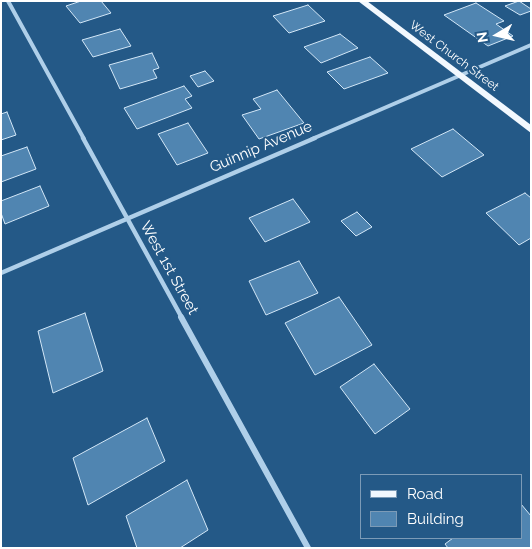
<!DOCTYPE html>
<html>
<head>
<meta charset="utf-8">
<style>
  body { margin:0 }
  #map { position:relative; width:532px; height:549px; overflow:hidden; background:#245987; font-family:Raleway,sans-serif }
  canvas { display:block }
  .frame { position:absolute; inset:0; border:2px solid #fff; pointer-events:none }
  .legend { position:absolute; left:360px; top:474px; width:162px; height:65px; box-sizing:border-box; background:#245987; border:1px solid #7c9bb7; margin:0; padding:6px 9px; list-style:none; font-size:15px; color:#fff }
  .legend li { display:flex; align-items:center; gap:10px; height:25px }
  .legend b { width:25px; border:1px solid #7c9bb7 }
  .north { position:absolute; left:472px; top:10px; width:50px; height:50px; -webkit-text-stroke:4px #245987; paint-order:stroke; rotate:261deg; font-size:14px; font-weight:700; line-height:20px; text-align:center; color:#fff }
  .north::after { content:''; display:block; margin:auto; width:18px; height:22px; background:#fff; clip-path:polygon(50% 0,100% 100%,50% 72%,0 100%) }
</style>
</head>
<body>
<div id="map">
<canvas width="532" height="549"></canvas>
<div class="frame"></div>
<ul class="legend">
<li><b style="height:6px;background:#f2f8fe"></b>Road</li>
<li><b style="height:14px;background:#5085b1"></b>Building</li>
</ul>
<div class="north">N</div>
</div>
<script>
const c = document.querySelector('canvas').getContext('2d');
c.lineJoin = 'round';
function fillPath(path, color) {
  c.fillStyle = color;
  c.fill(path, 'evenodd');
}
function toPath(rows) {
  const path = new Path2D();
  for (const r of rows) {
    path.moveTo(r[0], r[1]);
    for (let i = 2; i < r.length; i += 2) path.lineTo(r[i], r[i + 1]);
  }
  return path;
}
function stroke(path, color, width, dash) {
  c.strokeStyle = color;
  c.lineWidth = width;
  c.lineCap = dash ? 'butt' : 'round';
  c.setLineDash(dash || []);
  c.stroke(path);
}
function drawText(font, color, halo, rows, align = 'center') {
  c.font = font + ' Raleway,sans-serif';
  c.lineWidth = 4;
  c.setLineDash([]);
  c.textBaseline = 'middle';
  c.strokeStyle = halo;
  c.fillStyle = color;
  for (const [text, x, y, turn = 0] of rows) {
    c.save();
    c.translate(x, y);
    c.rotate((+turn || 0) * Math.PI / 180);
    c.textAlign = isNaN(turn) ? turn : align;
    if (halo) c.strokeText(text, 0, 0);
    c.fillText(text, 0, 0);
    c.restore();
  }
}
const building = toPath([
  [81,1,101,1,111,13,80,23,66,6,81,1],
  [519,1,531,9,531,11,520,15,505,6,519,1],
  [476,3,504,21,496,24,513,36,488,46,444,15,476,3],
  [308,5,325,21,289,33,273,16,308,5],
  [120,29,131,46,93,57,82,40,120,29],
  [340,34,358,48,321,63,304,47,340,34],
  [152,53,159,68,153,70,157,78,120,89,109,65,152,53],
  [370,57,388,73,344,89,327,72,370,57],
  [205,71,214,81,198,87,190,76,205,71],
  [184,86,192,96,185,99,192,108,137,129,124,108,184,86],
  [277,90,304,123,259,139,242,115,261,109,253,99,277,90],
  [7,112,16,135,1,140,1,114,7,112],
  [188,123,208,153,177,165,158,134,188,123],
  [453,129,484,155,442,177,411,149,453,129],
  [27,147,36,169,1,182,1,156,27,147],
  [40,186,49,206,5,224,1,213,1,201,40,186],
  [525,193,531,198,531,238,519,245,486,213,525,193],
  [293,199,310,222,265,242,249,218,293,199],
  [357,212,372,227,356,236,341,221,357,212],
  [299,261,318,293,266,315,249,281,299,261],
  [339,297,372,345,315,375,285,323,339,297],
  [85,313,103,371,53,393,38,331,85,313],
  [374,364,410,409,375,434,340,387,374,364],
  [147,418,165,461,88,505,73,458,147,418],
  [187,480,208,530,180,548,137,548,126,516,187,480],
  [521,504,531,516,531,548,448,548,445,544,453,538,521,538,521,504]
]);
fillPath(building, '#5085b1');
stroke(building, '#d3e7f7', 1);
stroke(toPath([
  [8,1,84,139],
  [312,139,531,45]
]), '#afcfe9', 4);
stroke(toPath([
  [83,138,182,318],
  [1,273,315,138]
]), '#afcfe9', 4.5);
stroke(toPath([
  [181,317,308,548]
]), '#afcfe9', 6);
fillPath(toPath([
  [358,1,367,1,531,125,531,133,358,1]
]), '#f2f8fe');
drawText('12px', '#fff', '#245987', [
  ["West Church Street",454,56,37]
]);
drawText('15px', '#fff', '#245987', [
  ["Guinnip Avenue",261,147,-23],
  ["West 1st Street",169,268,61]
]);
</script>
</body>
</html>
